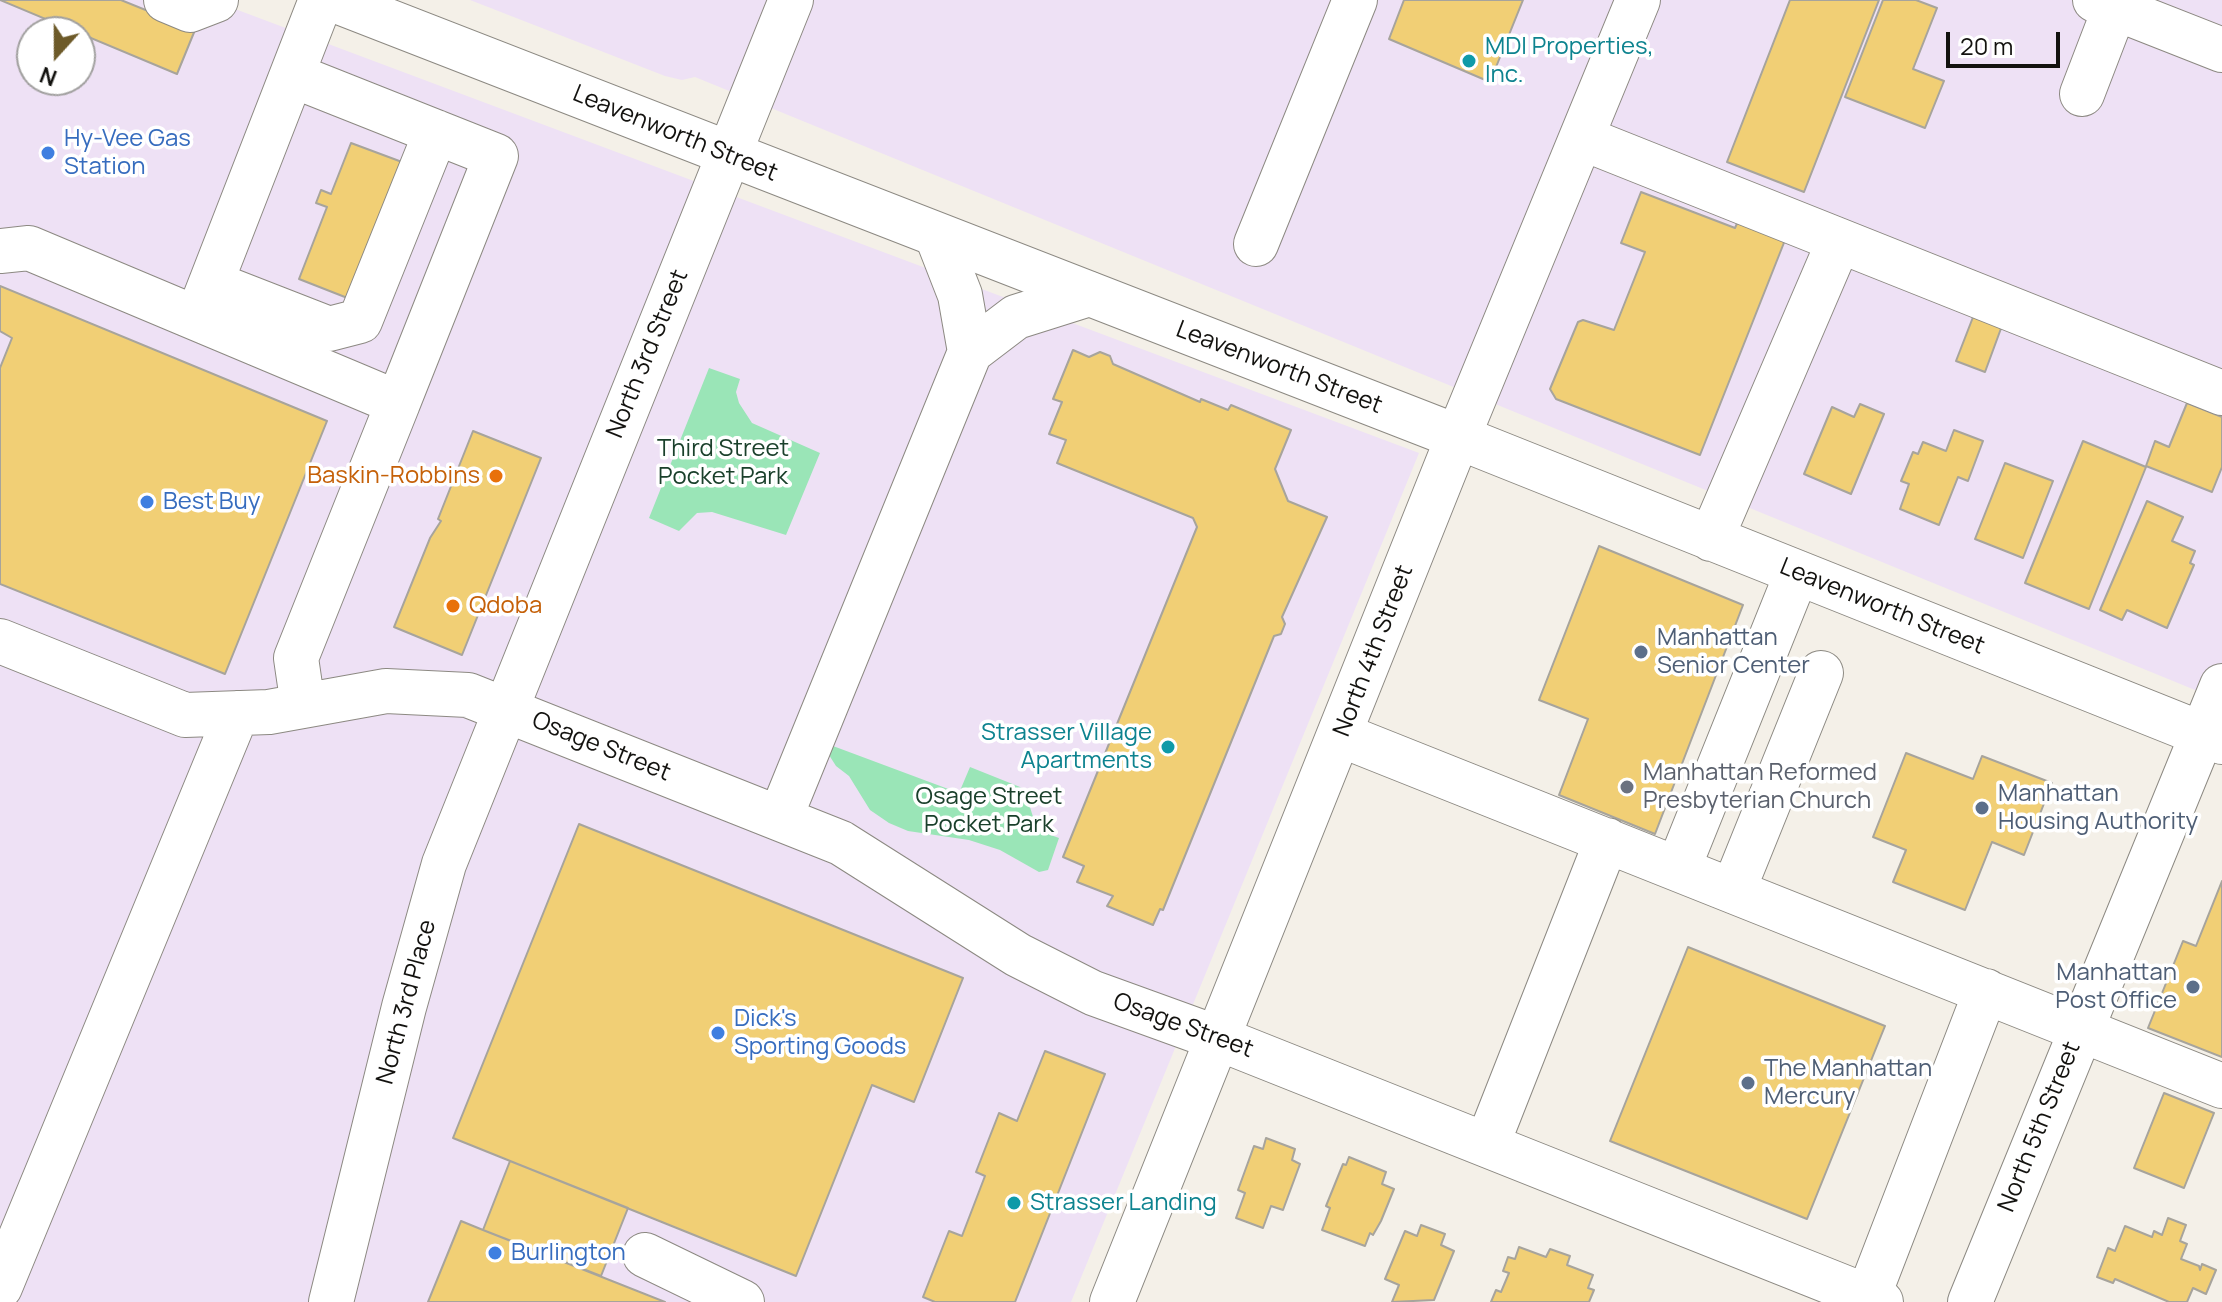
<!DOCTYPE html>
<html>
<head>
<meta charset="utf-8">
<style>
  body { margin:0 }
  #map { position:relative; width:2222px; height:1302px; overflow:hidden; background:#f4f0e8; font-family:Manrope,sans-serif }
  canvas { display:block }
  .north { position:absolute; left:16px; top:16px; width:80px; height:80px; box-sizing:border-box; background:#fff; border:2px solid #a1a09f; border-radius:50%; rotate:201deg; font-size:22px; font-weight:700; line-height:32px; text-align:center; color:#13120f }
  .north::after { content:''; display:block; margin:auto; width:28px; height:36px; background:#6d5a29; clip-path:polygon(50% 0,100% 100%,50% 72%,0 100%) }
  .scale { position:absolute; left:1946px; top:32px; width:114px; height:36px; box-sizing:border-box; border:4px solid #13120f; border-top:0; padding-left:10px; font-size:24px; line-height:28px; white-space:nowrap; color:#13120f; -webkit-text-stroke:6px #fff; paint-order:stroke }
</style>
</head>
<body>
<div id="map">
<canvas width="2222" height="1302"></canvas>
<div class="north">N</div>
<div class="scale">20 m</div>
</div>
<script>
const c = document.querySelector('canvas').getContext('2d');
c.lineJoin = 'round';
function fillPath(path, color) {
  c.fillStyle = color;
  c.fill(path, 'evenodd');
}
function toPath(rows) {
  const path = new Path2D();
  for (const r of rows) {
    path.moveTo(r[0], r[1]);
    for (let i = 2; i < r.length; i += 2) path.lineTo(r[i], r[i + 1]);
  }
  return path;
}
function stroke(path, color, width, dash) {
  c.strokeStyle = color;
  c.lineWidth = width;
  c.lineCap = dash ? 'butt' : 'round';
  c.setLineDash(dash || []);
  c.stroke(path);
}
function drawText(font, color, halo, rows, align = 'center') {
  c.font = font + ' Manrope,sans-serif';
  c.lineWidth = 7;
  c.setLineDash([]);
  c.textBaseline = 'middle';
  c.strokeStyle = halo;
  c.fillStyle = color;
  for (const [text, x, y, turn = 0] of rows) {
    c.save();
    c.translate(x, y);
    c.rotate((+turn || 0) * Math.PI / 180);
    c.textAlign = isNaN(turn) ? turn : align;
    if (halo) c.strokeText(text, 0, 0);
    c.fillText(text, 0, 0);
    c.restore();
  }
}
fillPath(toPath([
  [0,0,211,0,1419,453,1071,1302,0,1302],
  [32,32,80,32,80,80,32,80],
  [470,0,2222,0,2222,701,695,77,682,80,665,76]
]), '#eee1f5');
fillPath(toPath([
  [709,368,740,379,736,392,739,403,752,423,820,453,786,535,712,512,697,513,679,531,649,518],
  [833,746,959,793,970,767,1020,787,1026,794,1037,830,1059,838,1048,870,1039,872,1000,850,969,840,908,831,889,823,870,810,849,776,836,766,829,755]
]), '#9ae5b7');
const building = toPath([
  [0,0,121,0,195,30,177,74,0,0],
  [1404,0,1523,0,1490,82,1389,39,1404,0],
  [1790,0,1879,0,1804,192,1727,162,1790,0],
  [1883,0,1916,0,1937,8,1913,69,1944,81,1925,128,1845,97,1883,0],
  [351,143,402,162,350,299,299,279,327,207,316,203,321,190,331,194,351,143],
  [1641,192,1735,228,1742,212,1789,230,1700,455,1556,399,1550,389,1578,322,1583,320,1614,330,1645,252,1621,243,1641,192],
  [0,286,327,421,225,674,0,584,0,368,12,338,0,331,0,286],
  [1975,312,2003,323,1985,372,1956,361,1975,312],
  [1073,350,1089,357,1100,352,1110,356,1113,364,1200,402,1201,399,1228,410,1231,405,1291,430,1275,469,1288,501,1327,517,1282,617,1285,624,1281,634,1274,636,1163,910,1160,909,1153,925,1107,906,1113,896,1077,882,1084,866,1063,857,1197,527,1193,518,1057,463,1066,440,1049,434,1062,402,1053,399,1073,350],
  [2187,403,2222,417,2222,467,2212,492,2146,466,2155,441,2169,447,2187,403],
  [1860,404,1884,414,1851,494,1804,474,1832,407,1854,417,1860,404],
  [1954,430,1983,441,1968,481,1958,477,1939,525,1900,509,1909,484,1901,481,1913,452,1918,454,1923,442,1946,451,1954,430],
  [473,431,541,458,462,655,394,627,430,538,441,521,438,519,473,431],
  [2083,441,2146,467,2089,609,2025,583,2083,441],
  [2005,463,2053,481,2023,558,1975,539,2005,463],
  [2147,501,2183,517,2172,541,2195,551,2190,563,2194,565,2167,628,2127,610,2122,620,2100,610,2147,501],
  [1599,546,1743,605,1655,834,1559,795,1588,719,1539,700,1599,546],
  [1906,753,1973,779,1982,756,2052,783,2024,855,1992,842,1965,910,1893,882,1906,850,1873,837,1906,753],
  [579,824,963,978,914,1102,872,1085,796,1276,453,1138,579,824],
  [2222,881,2222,1057,2148,1028,2183,941,2196,946,2222,881],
  [1688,947,1885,1026,1807,1219,1610,1141,1688,947],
  [1045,1051,1105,1074,1015,1302,935,1302,923,1297,949,1231,962,1236,985,1176,976,1172,999,1113,1017,1121,1045,1051],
  [2164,1093,2214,1113,2184,1188,2134,1168,2164,1093],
  [1266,1138,1295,1149,1292,1160,1300,1164,1283,1210,1271,1206,1263,1228,1236,1218,1245,1193,1238,1190,1254,1146,1263,1149,1266,1138],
  [1349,1157,1386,1172,1382,1184,1394,1189,1381,1221,1373,1235,1370,1233,1365,1246,1322,1230,1330,1208,1326,1206,1343,1164,1346,1165,1349,1157],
  [510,1161,628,1208,601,1276,483,1230,510,1161],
  [2168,1218,2186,1225,2180,1241,2187,1244,2181,1259,2199,1266,2200,1270,2202,1264,2216,1270,2206,1294,2193,1288,2187,1302,2169,1302,2115,1279,2113,1283,2097,1277,2108,1248,2115,1251,2125,1226,2152,1237,2154,1231,2162,1235,2168,1218],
  [461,1221,483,1230,665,1302,428,1302,461,1221],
  [1421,1225,1445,1234,1441,1245,1454,1251,1434,1300,1392,1302,1399,1285,1385,1279,1405,1231,1417,1236,1421,1225],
  [1519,1247,1546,1257,1550,1249,1570,1256,1567,1265,1593,1275,1588,1288,1594,1290,1589,1302,1491,1302,1496,1290,1501,1292,1509,1273,1503,1271,1508,1257,1515,1259,1519,1247]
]);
fillPath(building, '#f1cf75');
stroke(building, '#a7a49c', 2);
const minor = toPath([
  [166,0,190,10,216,0],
  [2095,0,2222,50],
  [292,75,496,156,398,403],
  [2082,94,2115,8],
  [1582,138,2222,393],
  [937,236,960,295,970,352],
  [1256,244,1355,0],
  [0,251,29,248,398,403,296,658,303,706],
  [211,283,329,329,360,321,436,132],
  [200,311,321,0],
  [1458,437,2222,742],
  [1711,539,1839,241],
  [0,641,185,715,269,712,386,691,468,695,841,843,1018,955,1093,993,1220,1039,1881,1302],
  [1341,735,2222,1086],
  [780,818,970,352,1016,317,1089,294],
  [1678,869,1797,573],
  [1733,891,1821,673],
  [1487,1145,1607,840],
  [645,1255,742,1302],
  [0,1287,237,713],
  [1868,1297,1986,991],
  [331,1302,404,1007,444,864,791,0],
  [1970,1302,2222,686]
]);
const major = toPath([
  [334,0,1458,437],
  [1112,1302,1458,437,1638,0]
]);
stroke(minor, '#8c8982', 46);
stroke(major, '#8c8982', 46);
stroke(minor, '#fff', 44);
stroke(major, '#fff', 44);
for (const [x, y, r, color] of [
  [1469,61,8,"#0f9aa8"],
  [48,153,8,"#3f7fe0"],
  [496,476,8,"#e8710a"],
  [147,502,8,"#3f7fe0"],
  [453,606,8,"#e8710a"],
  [1641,652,8,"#5c6f8a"],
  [1168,747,8,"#0f9aa8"],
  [1627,787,8,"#6b7280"],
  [1982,808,8,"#5c6f8a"],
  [2193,987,8,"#5c6f8a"],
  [718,1033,8,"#3f7fe0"],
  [1748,1083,8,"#5c6f8a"],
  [1014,1203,8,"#0f9aa8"],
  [495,1253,8,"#3f7fe0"]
]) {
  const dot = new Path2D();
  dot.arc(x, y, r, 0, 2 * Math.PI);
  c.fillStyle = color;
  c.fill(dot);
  stroke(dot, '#fff', 3);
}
drawText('24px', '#0d838f', '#fff', [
  ["MDI Properties,",1485,47],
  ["Inc.",1485,75],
  ["Strasser Village",1152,733,"right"],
  ["Apartments",1152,761,"right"],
  ["Strasser Landing",1030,1203]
], 'left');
drawText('24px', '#13120f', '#fff', [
  ["Leavenworth Street",675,134,22],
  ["North 3rd Street",648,354,-68],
  ["Leavenworth Street",1279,368,21],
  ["Leavenworth Street",1882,607,22],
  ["North 4th Street",1374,651,-69],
  ["Osage Street",601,747,22],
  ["North 3rd Place",407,1002,-75],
  ["Osage Street",1183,1026,20],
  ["North 5th Street",2040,1127,-68]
]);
drawText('24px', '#366cbe', '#fff', [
  ["Hy-Vee Gas",64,139],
  ["Station",64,167],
  ["Best Buy",163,502],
  ["Dick's",734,1019],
  ["Sporting Goods",734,1047],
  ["Burlington",511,1253]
], 'left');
drawText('24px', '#1a402b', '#fff', [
  ["Third Street",723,449],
  ["Pocket Park",723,477],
  ["Osage Street",989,797],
  ["Pocket Park",989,825]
]);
drawText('24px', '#c56008', '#fff', [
  ["Baskin-Robbins",480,476],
  ["Qdoba",469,606,"left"]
], 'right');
drawText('24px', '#4e5e75', '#fff', [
  ["Manhattan",1657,638],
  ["Senior Center",1657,666],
  ["Manhattan",1998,794],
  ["Housing Authority",1998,822],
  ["Manhattan",2177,973,"right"],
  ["Post Office",2177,1001,"right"],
  ["The Manhattan",1764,1069],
  ["Mercury",1764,1097]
], 'left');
drawText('24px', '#5b616d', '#fff', [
  ["Manhattan Reformed",1643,773],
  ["Presbyterian Church",1643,801]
], 'left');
</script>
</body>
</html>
